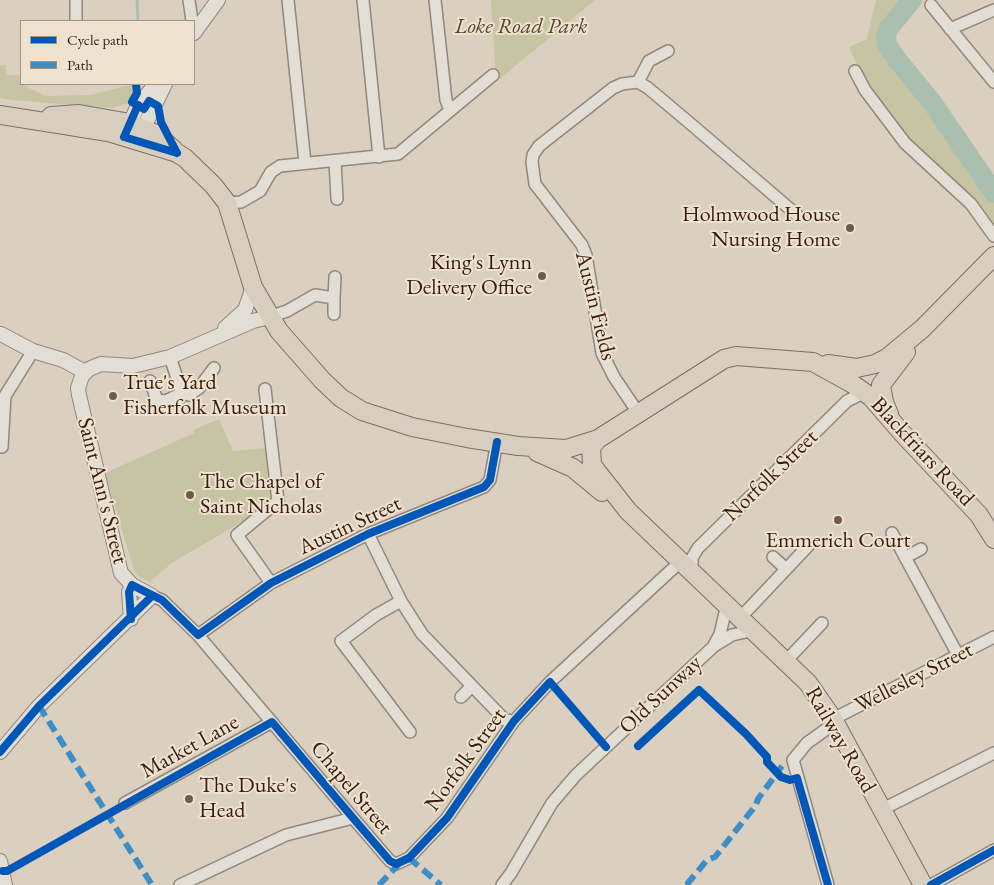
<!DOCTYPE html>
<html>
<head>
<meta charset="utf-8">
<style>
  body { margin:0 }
  #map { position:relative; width:994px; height:885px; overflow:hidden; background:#dbd0c0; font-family:"EB Garamond",serif }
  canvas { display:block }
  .legend { position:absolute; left:20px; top:20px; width:175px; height:65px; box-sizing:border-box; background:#efe2ce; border:1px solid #a59381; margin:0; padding:6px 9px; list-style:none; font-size:15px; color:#351c0e }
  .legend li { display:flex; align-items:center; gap:10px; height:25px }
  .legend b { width:25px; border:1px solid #a59381 }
</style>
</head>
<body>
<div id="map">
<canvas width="994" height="885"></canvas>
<ul class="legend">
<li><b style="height:6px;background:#0057b8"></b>Cycle path</li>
<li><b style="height:6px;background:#3d8dc7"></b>Path</li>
</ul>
</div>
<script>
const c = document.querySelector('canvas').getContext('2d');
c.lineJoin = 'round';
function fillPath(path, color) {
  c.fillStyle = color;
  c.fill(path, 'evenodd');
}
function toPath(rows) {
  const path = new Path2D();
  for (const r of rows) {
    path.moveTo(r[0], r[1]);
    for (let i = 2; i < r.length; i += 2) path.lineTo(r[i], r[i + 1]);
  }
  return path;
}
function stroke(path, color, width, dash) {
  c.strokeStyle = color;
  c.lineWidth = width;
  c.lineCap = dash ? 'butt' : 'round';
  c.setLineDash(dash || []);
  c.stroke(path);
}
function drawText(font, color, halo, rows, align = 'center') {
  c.font = font + ' "EB Garamond",serif';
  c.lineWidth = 4;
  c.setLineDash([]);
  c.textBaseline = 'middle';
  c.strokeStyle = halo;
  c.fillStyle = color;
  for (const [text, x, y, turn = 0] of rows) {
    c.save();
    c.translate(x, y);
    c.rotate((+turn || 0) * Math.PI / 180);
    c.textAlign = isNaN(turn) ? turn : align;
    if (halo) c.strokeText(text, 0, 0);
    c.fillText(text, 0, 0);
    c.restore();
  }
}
fillPath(toPath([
  [491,0,595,0,496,82],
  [876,0,906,0,887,24,883,34,883,43,897,69,930,108,994,201,994,228,965,191,916,146,884,109,859,69,849,47,867,39],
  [0,65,6,65,6,75,19,75,21,84,45,96,90,95,134,84,135,94,128,103,113,108,11,100,0,98],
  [219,419,233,451,265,448,271,502,230,529,173,562,150,582,138,576,134,570,105,473,194,433,193,430]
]), '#c7c4a3');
stroke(toPath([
  [137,0,138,21]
]), '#abbfb1', 3);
stroke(toPath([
  [912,0,889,28,886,36,887,45,895,57,931,101,994,193]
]), '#abbfb1', 20);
const minor = toPath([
  [76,0,76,21],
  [189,0,192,21],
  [288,0,305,163],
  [363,0,379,157],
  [435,0,446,100,450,110],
  [931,5,994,82],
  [950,29,994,10],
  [855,71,865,90,905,143,971,204,994,236],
  [638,82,649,61,668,51],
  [335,161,337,199],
  [227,203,241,202,260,191,271,172,280,166,398,154,493,75],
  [334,314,334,298],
  [269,317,287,311,315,295,334,298,335,277],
  [170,357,182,393,179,399],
  [150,381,157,400,166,401,182,393,189,395,199,388,214,368],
  [265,389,278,501,237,535,271,583],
  [639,414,614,377,602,353,586,255,582,245,535,184,532,162,533,155,539,146,613,88,622,84,638,82,648,88,692,125,797,215],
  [2,447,5,396,33,351],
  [892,533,958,655],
  [368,534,401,601,422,634,505,720,514,721],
  [773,557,786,569],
  [906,557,921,549],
  [692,570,692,558,698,548,847,401,865,392],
  [152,596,162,600,198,635,353,818,390,861,396,864,409,858,447,818,514,721,550,682,680,562],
  [401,601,376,615,341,641,410,732],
  [741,617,808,546],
  [198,635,271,583,368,534,484,487,490,480,497,442],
  [714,646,732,635,755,630],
  [787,660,822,623],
  [461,697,472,686],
  [833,719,994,637],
  [125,803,272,722],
  [881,810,994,753],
  [180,885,286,835,353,818],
  [502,885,511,873,552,803,576,775,713,647,720,634,727,604],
  [828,885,793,760,807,743,835,723],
  [931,885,994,850]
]);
const tertiary = toPath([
  [194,33,218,0],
  [127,131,138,105,156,84],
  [139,137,165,84],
  [225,328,245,310,253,287],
  [1,334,33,351,63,360,85,372],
  [131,619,129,592,132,585],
  [0,752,39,706,152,596,132,585,121,573,79,395,78,388,82,376,89,369,101,364,133,366,170,357,253,321,269,317],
  [0,861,5,885]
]);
const primary = toPath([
  [0,115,108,132,177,153,185,158,213,185,227,203,253,287,279,331,322,380,341,398,362,411,412,427,467,438,518,446,566,449,598,439,724,359,736,356,813,362,851,383,871,397,903,434,979,515,994,539],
  [51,116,79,114,130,123,156,134,174,150],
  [828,364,857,368,875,364,887,358,922,329,994,256],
  [889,414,884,402,881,385,906,352],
  [598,439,591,447,592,465,628,511,808,683,833,719,923,885],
  [537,452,573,468,602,492]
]);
stroke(minor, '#91877d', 14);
stroke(tertiary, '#91877d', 16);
stroke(primary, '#796f65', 20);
stroke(minor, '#e3ded5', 11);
stroke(tertiary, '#e3ded5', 14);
stroke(primary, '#d8cec0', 18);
stroke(toPath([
  [39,706,152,885],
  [409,858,441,885],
  [379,885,399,864],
  [689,885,688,883,707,860,715,857,756,805,758,799,782,766]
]), '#3d8dc7', 6, [12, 6]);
stroke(toPath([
  [136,84,137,93,132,102,144,109,149,101,158,106,161,122,177,153],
  [138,105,124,137,177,153],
  [131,619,129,592,132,585,162,600,198,635,271,583,368,534,484,487,490,480,497,442],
  [638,746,699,690,746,734,767,757,767,762,781,777,790,780,797,778,828,885],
  [0,752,39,706,152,596],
  [3,871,7,871,272,722,353,818,390,861,396,864,409,858,447,818,514,721,550,682,606,747],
  [931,885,994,850]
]), '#0057b8', 8);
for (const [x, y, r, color] of [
  [850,228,5,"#6f5b4c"],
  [542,276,5,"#6f5b4c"],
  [113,396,5,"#6f5b4c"],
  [190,495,5,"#6f5b4c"],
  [838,520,5,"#6f5b4c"],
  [189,799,5,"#6f5b4c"]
]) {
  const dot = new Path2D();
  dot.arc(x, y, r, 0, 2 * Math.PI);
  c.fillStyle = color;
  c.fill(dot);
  stroke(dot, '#efe2ce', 2);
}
drawText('italic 22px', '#55442e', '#efe2ce', [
  ["Loke Road Park",521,27]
]);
drawText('22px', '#351c0e', '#efe2ce', [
  ["Holmwood House",840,215,"right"],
  ["Nursing Home",840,240,"right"],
  ["King's Lynn",532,263,"right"],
  ["Delivery Office",532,288,"right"],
  ["True's Yard",123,383],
  ["Fisherfolk Museum",123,408],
  ["The Chapel of",200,482],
  ["Saint Nicholas",200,507],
  ["Emmerich Court",838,541,"center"],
  ["The Duke's",199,786],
  ["Head",199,811]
], 'left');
drawText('22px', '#351c0e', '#efe2ce', [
  ["Austin Fields",595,306,76],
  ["Blackfriars Road",922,452,47],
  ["Norfolk Street",771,476,-44],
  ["Saint Ann's Street",102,491,76],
  ["Austin Street",350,526,-25],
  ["Wellesley Street",914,678,-27],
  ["Old Sunway",661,695,-43],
  ["Railway Road",840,740,60],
  ["Market Lane",190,747,-29],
  ["Norfolk Street",466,760,-54],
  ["Chapel Street",351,788,50]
]);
</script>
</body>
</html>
